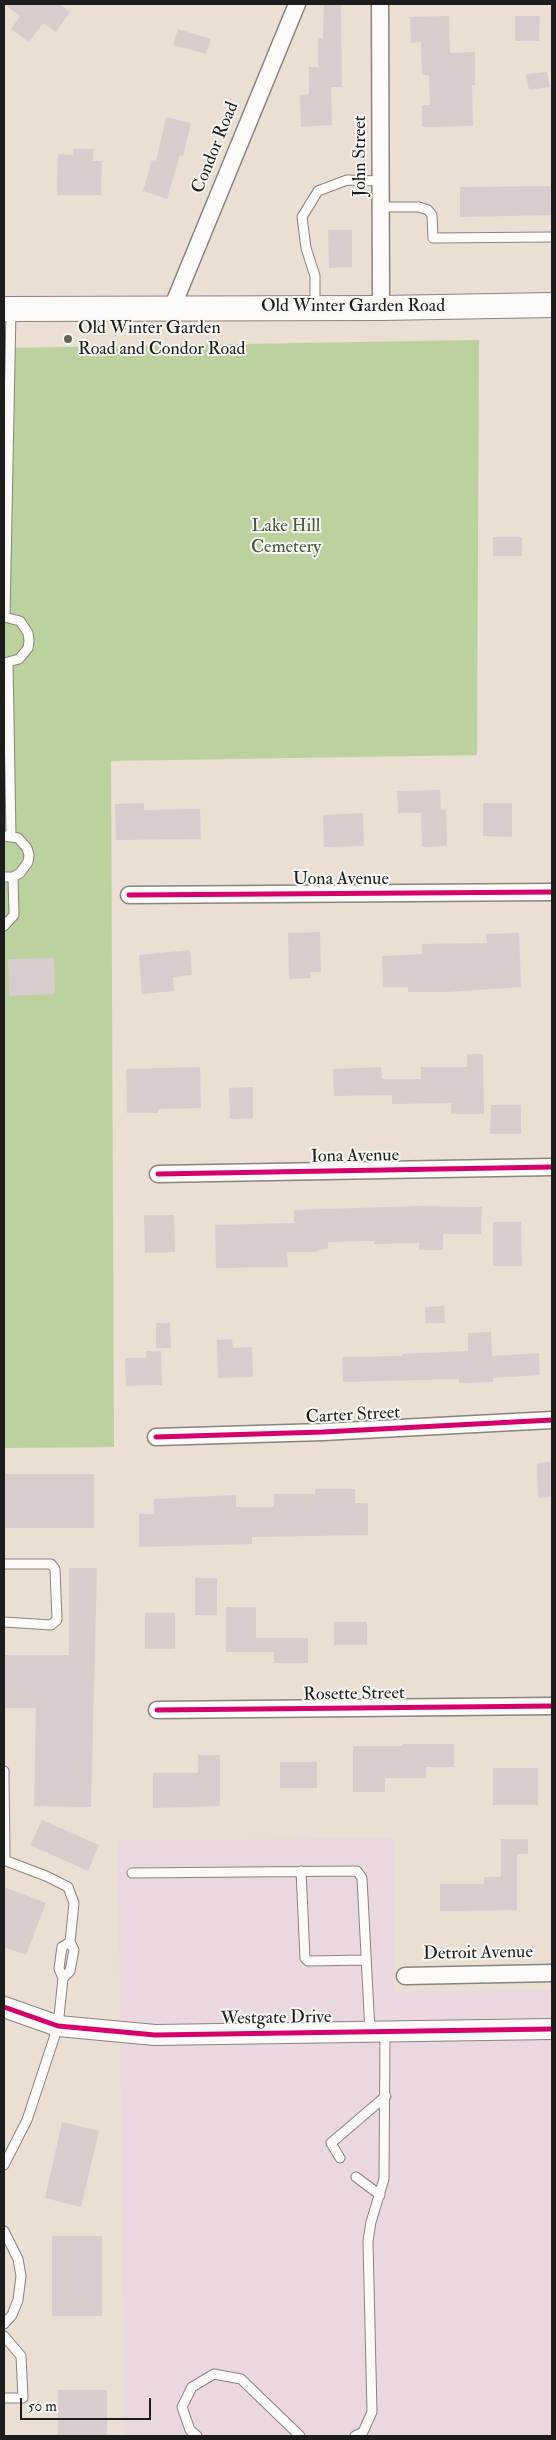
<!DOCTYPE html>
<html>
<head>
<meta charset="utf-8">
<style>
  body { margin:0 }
  #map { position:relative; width:556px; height:2440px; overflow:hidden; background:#eadfd2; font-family:"IM FELL Double Pica",serif }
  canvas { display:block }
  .frame { position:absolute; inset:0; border:5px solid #1c1c1c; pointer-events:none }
  .scale { position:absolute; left:20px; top:2398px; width:131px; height:22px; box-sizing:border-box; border:2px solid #1c1c1c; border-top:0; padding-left:6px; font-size:15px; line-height:18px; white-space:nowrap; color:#1c1c1c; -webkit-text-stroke:4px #f6f6f2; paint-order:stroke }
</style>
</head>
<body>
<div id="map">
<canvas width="556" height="2440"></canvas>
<div class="frame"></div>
<div class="scale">50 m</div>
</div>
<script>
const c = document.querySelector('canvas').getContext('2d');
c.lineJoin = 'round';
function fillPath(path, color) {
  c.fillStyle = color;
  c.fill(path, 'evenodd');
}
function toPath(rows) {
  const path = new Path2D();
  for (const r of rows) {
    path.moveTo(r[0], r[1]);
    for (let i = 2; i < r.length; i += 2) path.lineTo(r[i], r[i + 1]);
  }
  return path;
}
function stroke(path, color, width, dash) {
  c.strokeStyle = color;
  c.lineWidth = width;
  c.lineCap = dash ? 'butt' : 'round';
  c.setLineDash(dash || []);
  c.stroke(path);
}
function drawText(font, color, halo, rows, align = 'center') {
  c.font = font + ' "IM FELL Double Pica",serif';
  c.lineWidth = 4;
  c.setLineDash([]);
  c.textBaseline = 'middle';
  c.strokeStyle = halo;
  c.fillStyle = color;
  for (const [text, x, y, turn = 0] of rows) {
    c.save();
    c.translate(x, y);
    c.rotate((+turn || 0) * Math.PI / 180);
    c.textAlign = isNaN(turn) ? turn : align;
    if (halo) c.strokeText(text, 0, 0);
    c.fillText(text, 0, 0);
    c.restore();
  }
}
fillPath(toPath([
  [394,1838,395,1992,552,1990,552,2436,125,2436,118,1841]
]), '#ead7e0');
fillPath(toPath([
  [479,340,477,755,111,761,114,1447,4,1448,4,348]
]), '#bbd19e');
fillPath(toPath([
  [4,4,59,4,70,12,56,32,43,23,29,42,11,29,20,16],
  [324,4,341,4,342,87,331,87,332,125,301,127,300,95,309,94,309,67,318,67,318,38,323,38],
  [449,16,450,53,475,52,475,85,472,85,473,126,422,127,422,105,430,105,429,75,422,75,421,42,411,43,410,17],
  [515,16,540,16,539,41,515,41],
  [178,29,211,39,206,54,173,45],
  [547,72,550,87,529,90,526,74],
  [166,117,191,123,183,156,180,155,167,199,143,191,152,160,156,161],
  [73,149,94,149,93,161,102,161,101,195,57,195,58,154,73,155],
  [552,186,552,215,460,217,460,187],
  [328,230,352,230,352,267,329,268],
  [493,537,522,537,522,556,493,556],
  [440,790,441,810,446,810,447,846,422,847,421,813,398,813,397,791],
  [144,803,144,810,200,809,201,839,116,840,115,804],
  [483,803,512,803,512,837,483,836],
  [363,813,364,846,324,847,323,815],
  [320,932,321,972,310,972,311,978,289,979,288,933],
  [519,933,521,987,448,992,408,992,408,987,383,987,382,956,422,954,422,944,487,943,486,934],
  [190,950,192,975,173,977,174,991,142,994,139,955],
  [54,958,55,994,9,996,8,959],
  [467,1054,483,1054,484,1114,451,1114,451,1103,392,1104,392,1095,334,1096,333,1069,381,1067,382,1079,421,1079,421,1067,467,1067],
  [200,1067,201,1108,158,1109,158,1113,127,1113,126,1069],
  [253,1087,253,1118,230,1119,229,1088],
  [491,1105,521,1105,521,1134,490,1134],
  [418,1206,482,1207,481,1234,443,1234,443,1250,419,1250,419,1243,374,1244,374,1241,328,1242,328,1249,317,1250,317,1252,287,1252,288,1267,216,1268,215,1225,294,1223,294,1210],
  [144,1215,174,1215,175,1252,145,1253],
  [493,1222,521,1222,522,1266,493,1266],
  [444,1306,445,1323,426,1323,425,1307],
  [156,1323,170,1323,171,1348,156,1348],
  [491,1332,492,1356,539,1353,540,1375,493,1378,493,1382,459,1383,459,1379,343,1382,342,1357,402,1356,402,1354,468,1351,468,1333],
  [232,1339,233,1348,252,1347,253,1377,218,1378,217,1340],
  [146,1351,161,1351,162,1385,126,1386,125,1358,146,1358],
  [552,1462,552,1497,538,1498,537,1463],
  [4,1474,94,1474,94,1528,4,1528],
  [315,1489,355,1489,355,1503,368,1503,368,1535,252,1537,252,1544,139,1547,139,1514,154,1514,154,1499,236,1495,236,1507,274,1507,274,1494,315,1494],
  [69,1568,97,1568,91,1807,34,1806,36,1708,4,1708,4,1655,69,1655],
  [195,1578,217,1578,217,1615,195,1615],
  [226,1607,256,1607,256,1638,308,1638,308,1663,274,1663,274,1652,226,1652],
  [145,1613,175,1613,175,1649,145,1649],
  [334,1622,367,1622,367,1645,334,1645],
  [403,1744,454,1744,454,1767,426,1767,426,1778,385,1778,385,1792,353,1792,353,1746,403,1746],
  [198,1755,220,1755,220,1806,153,1808,153,1773,198,1773],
  [280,1762,317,1762,317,1788,280,1788],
  [493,1768,538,1768,538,1805,493,1805],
  [42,1820,99,1845,88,1871,30,1845],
  [501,1839,528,1839,528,1854,517,1854,517,1910,440,1911,440,1884,484,1884,484,1877,501,1877],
  [4,1887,46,1903,26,1955,4,1947],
  [62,2122,99,2131,81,2207,45,2198],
  [52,2236,102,2236,102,2316,52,2316],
  [58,2390,107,2390,107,2436,58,2436]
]), '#d9cccc');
const service = toPath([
  [381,207,419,207,428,210,432,215,433,238,552,237],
  [315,308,315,276,306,248,302,217,318,191,347,180,381,181],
  [4,617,20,621,28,633,29,641,28,648,19,659,4,663],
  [5,617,11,309],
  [8,662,11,836],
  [4,836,18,838,27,848,29,855,28,862,20,873,13,877,4,877],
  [4,926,14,915,13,877],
  [4,1564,51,1564,55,1569,57,1620,51,1625,4,1622],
  [4,1771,5,1860],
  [4,1860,46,1876,68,1887,74,1903,70,1942,74,1950,70,1971,63,1978],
  [301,1871,305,1958,308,1961,366,1960],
  [132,1873,357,1871,362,1878,370,2032],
  [340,2158,331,2143,386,2096],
  [4,2165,27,2120,58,2026,63,1978,59,1969,61,1954,62,1947,70,1942],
  [356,2177,380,2195],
  [4,2231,18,2259,21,2276,18,2300,12,2315,4,2324],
  [4,2336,21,2356,23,2398,4,2398],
  [197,2436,190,2430,182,2407,192,2387,214,2374,241,2379,300,2436],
  [355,2436,363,2432,372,2412,368,2241,371,2222,384,2179,385,2032]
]);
const minor = toPath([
  [380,4,381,308],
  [172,308,297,4],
  [129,895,552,892],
  [158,1174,552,1167],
  [156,1437,323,1432,552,1420],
  [157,1710,552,1706],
  [405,1976,552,1973]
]);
const tertiary = toPath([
  [4,2007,58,2026,155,2035,552,2029]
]);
const secondary = toPath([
  [4,309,381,308,552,305]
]);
stroke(service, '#89847d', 11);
stroke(minor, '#89847d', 19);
stroke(tertiary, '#89847d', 22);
stroke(secondary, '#89847d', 26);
stroke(service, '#fcfaf8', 9);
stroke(minor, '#fcfaf8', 16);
stroke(tertiary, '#fcfaf8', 20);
stroke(secondary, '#fcfaf8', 24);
stroke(toPath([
  [129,895,552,892],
  [158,1174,552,1167],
  [156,1437,323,1432,552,1420],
  [157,1710,552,1706],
  [4,2007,58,2026,155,2035,552,2029]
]), '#d6006c', 5);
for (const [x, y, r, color] of [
  [68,339,5,"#64605c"]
]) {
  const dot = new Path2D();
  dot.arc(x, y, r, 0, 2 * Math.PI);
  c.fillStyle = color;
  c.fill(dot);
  stroke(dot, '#f6f6f2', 2);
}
drawText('18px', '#1c1c1c', '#f6f6f2', [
  ["Condor Road",216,148,-68],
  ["John Street",361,156,-90],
  ["Old Winter Garden Road",353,307],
  ["Uona Avenue",341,880],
  ["Iona Avenue",355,1157,-1],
  ["Carter Street",353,1416,-3],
  ["Rosette Street",354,1695,-1],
  ["Detroit Avenue",478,1954,-1],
  ["Westgate Drive",276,2019,-1]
]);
drawText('18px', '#1c1c1c', '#f6f6f2', [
  ["Old Winter Garden",78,329],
  ["Road and Condor Road",78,350]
], 'left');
drawText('18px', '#46573b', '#f6f6f2', [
  ["Lake Hill",286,527],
  ["Cemetery",286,548]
]);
</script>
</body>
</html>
